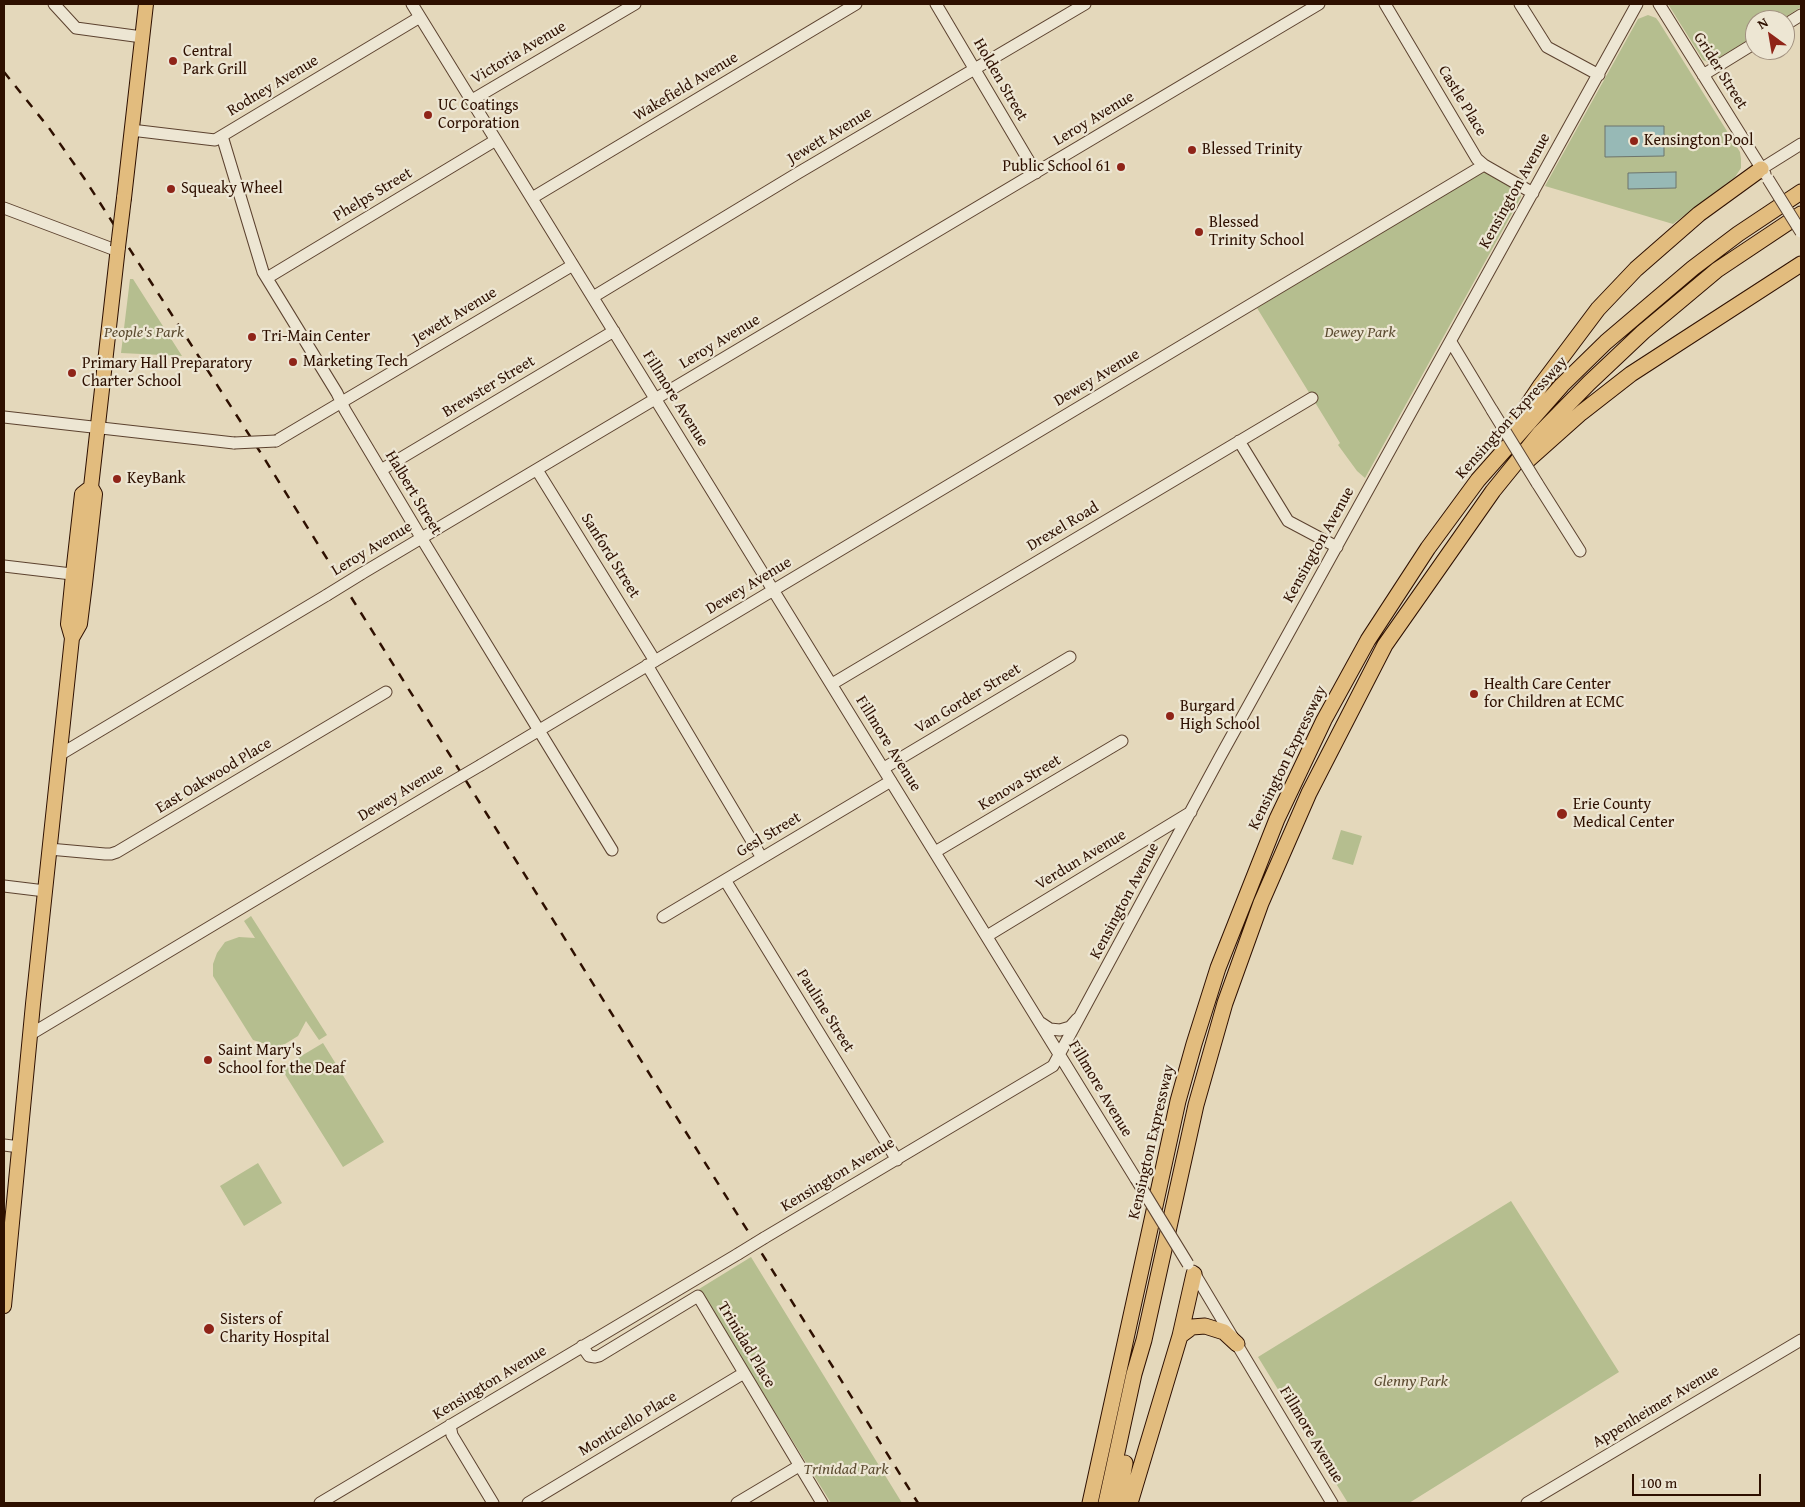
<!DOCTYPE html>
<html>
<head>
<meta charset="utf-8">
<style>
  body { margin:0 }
  #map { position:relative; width:1805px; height:1507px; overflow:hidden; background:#e4d8bb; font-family:"Gentium Book Plus",serif }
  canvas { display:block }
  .frame { position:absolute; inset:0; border:5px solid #2e1000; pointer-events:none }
  .north { position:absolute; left:1745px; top:10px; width:50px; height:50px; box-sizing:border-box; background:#ede6d3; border:1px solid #a1907f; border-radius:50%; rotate:328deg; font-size:14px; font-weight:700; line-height:20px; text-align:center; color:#2e1000 }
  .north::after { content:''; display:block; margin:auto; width:18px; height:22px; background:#8f2418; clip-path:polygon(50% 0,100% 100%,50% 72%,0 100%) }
  .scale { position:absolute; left:1632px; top:1474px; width:129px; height:22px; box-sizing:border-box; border:2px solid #2e1000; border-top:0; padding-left:6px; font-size:15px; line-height:18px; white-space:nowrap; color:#2e1000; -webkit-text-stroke:4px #ede6d3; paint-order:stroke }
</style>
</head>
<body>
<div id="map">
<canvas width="1805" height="1507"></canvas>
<div class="frame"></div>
<div class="north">N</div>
<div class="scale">100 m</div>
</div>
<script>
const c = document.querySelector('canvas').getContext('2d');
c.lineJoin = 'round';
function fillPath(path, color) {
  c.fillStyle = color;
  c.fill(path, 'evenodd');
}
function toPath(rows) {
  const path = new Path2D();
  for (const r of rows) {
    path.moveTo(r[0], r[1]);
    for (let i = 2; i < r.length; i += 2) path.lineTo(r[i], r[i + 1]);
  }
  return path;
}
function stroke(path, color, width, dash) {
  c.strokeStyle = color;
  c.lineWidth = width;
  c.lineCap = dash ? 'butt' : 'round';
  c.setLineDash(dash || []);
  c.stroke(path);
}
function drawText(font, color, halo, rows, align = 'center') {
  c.font = font + ' "Gentium Book Plus",serif';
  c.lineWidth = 4.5;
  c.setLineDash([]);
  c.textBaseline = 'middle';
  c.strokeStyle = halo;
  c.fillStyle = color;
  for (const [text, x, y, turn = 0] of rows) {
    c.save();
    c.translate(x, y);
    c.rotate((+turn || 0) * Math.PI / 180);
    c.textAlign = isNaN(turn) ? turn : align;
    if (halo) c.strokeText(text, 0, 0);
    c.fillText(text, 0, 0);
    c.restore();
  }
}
fillPath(toPath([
  [1668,4,1801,4,1801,7,1781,20,1755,20,1755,36,1710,63,1703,60],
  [1648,15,1656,18,1659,22,1740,152,1741,159,1741,168,1735,177,1673,224,1545,186,1638,19],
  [1481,173,1486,173,1519,191,1521,197,1365,478,1357,471,1338,445,1340,443,1257,308],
  [130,279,133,279,182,356,121,353],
  [1341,830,1362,836,1353,865,1332,859],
  [251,916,327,1035,319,1040,306,1021,298,1036,285,1044,275,1047,253,1040,213,976,213,964,217,953,225,942,239,937,255,938,244,921],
  [323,1043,384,1142,343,1167,281,1068],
  [258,1163,282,1203,244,1226,220,1186],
  [1511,1201,1619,1372,1409,1503,1348,1503,1258,1357],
  [751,1257,902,1503,831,1503,699,1289]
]), '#b5be8f');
const water = toPath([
  [1605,126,1664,126,1664,156,1605,157,1605,126],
  [1676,172,1676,188,1628,189,1628,173,1676,172]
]);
fillPath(water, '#97b9b6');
stroke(water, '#6d756d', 1);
const minor = toPath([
  [54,4,76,28,142,37],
  [412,4,1136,1179],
  [936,4,1036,173],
  [1385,4,1477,159,1484,165,1533,193],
  [1520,4,1547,47,1599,75],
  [1659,4,1765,174],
  [1785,25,1801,15],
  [1703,75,1755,43],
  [472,100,635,4],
  [131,130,215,140,420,17],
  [222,136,263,272,337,393,345,410,422,539,612,850],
  [1761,169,1801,144],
  [532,198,856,4],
  [4,208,118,251],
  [267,278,496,140],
  [593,297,798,173,1085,4],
  [1451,342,1492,410],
  [4,417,234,443],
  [276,441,573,265],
  [1239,441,1288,521,1337,547],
  [381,470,614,331],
  [537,470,655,661],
  [1537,483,1580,551],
  [4,566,80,575],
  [361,574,1319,4],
  [647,665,762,858],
  [832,684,1312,398],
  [61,754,327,595],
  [481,765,1484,165],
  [884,768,1070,657],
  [49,849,105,854,111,854,117,852,386,692],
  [935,852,1122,741],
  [725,880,897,1160],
  [4,886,45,891],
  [663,917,891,781],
  [987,936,1191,812],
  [1041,1023,1050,1029,1060,1030,1070,1027,1077,1019],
  [31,1034,445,786],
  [4,1145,20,1147],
  [764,1238,1053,1066,1220,757,1637,4],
  [1193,1271,1332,1503],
  [582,1346,589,1356,595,1357,599,1356,698,1296,822,1503],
  [450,1425,452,1435,493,1503],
  [320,1503,738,1254],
  [528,1503,744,1373],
  [737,1503,799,1466],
  [1527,1503,1801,1340]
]);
const major = toPath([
  [124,198,146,4],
  [72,638,80,624,85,584,95,494,91,487,118,247],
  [4,1306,33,1004,72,638,68,624,73,574,82,494,91,487]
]);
const highway = toPath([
  [1509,433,1541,385,1598,309,1636,269,1699,214,1761,169],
  [1526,462,1581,413,1631,374,1801,264],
  [1180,1336,1192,1327,1205,1326,1224,1332,1237,1344],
  [1090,1503,1178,1101,1194,1044,1218,968,1277,819,1324,720,1368,640,1428,548,1478,480,1562,385,1606,342,1693,268,1738,234,1801,192],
  [1106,1503,1134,1374,1144,1340,1196,1105,1225,1003,1261,903,1309,793,1385,645,1493,491,1540,433,1589,383,1643,332,1717,270,1801,214],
  [1118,1503,1125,1463],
  [1130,1503,1180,1336,1194,1274]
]);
stroke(minor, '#5c422f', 13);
stroke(major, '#2e1000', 16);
stroke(highway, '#2e1000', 17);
stroke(minor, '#ede6d3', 11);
stroke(major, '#e2bc7e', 14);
stroke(highway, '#e2bc7e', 15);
stroke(toPath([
  [4,72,49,128,84,178,264,458,918,1503]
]), '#2e1000', 2.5, [9, 9]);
const minorBridge = toPath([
  [1768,179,1801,232],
  [1492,410,1537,483],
  [234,443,276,441],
  [327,595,361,574],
  [445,786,481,765],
  [1136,1179,1188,1264],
  [738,1254,764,1238]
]);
const majorBridge = toPath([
  [118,247,124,198]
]);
stroke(minorBridge, '#5c422f', 13, []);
stroke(majorBridge, '#2e1000', 16, []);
stroke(minorBridge, '#ede6d3', 11);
stroke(majorBridge, '#e2bc7e', 14);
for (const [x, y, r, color] of [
  [173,61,5,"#8f2418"],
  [428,115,5,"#8f2418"],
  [1634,141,5,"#8f2418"],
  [1192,150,5,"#8f2418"],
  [1121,167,5,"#8f2418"],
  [171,189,5,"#8f2418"],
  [1199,232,5,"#8f2418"],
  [252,337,5,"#8f2418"],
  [293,362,5,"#8f2418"],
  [72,373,5,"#8f2418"],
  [117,479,5,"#8f2418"],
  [1474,694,5,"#8f2418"],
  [1170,716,5,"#8f2418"],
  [1562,814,6,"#8f2418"],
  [208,1060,5,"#8f2418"],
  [209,1329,6,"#8f2418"]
]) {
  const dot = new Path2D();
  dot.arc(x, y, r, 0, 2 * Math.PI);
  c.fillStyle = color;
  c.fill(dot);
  stroke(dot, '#ede6d3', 2);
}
drawText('16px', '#2e1000', '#ede6d3', [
  ["Central",183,52],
  ["Park Grill",183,70],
  ["UC Coatings",438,106],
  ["Corporation",438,124],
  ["Kensington Pool",1644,141],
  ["Blessed Trinity",1202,150],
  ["Public School 61",1111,167,"right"],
  ["Squeaky Wheel",181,189],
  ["Blessed",1209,223],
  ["Trinity School",1209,241],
  ["Tri-Main Center",262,337],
  ["Marketing Tech",303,362],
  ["Primary Hall Preparatory",82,364],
  ["Charter School",82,382],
  ["KeyBank",127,479],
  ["Health Care Center",1484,685],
  ["for Children at ECMC",1484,703],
  ["Burgard",1180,707],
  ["High School",1180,725],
  ["Erie County",1573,805],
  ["Medical Center",1573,823],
  ["Saint Mary's",218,1051],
  ["School for the Deaf",218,1069],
  ["Sisters of",220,1320],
  ["Charity Hospital",220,1338]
], 'left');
drawText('16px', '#2e1000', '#ede6d3', [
  ["Victoria Avenue",519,53,-31],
  ["Grider Street",1720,71,58],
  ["Holden Street",1000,80,60],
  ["Rodney Avenue",273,86,-31],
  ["Wakefield Avenue",686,87,-31],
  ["Castle Place",1462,101,59],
  ["Leroy Avenue",1094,119,-31],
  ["Jewett Avenue",830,136,-31],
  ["Kensington Avenue",1515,191,-61],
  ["Phelps Street",373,195,-31],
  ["Jewett Avenue",455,316,-31],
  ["Leroy Avenue",720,342,-31],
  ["Dewey Avenue",1097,378,-31],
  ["Brewster Street",489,387,-31],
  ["Fillmore Avenue",675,399,58],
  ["Kensington Expressway",1512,418,-48],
  ["Halbert Street",413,493,59],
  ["Drexel Road",1063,527,-31],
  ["Kensington Avenue",1319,545,-61],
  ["Leroy Avenue",372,549,-31],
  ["Sanford Street",610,556,58],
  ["Dewey Avenue",749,586,-31],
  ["Van Gorder Street",968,699,-31],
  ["Fillmore Avenue",888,744,58],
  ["Kensington Expressway",1288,758,-64],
  ["East Oakwood Place",214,776,-31],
  ["Kenova Street",1020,783,-31],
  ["Dewey Avenue",401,793,-31],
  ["Gesl Street",769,835,-31],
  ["Verdun Avenue",1081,860,-31],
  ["Kensington Avenue",1125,901,-62],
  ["Pauline Street",825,1011,58],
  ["Fillmore Avenue",1100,1089,59],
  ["Kensington Expressway",1152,1142,-77],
  ["Kensington Avenue",838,1175,-31],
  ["Trinidad Place",746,1345,59],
  ["Kensington Avenue",490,1383,-31],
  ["Appenheimer Avenue",1656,1407,-31],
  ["Monticello Place",628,1424,-31],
  ["Fillmore Avenue",1311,1435,59]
]);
drawText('italic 16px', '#5d4d32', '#ede6d3', [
  ["People's Park",144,333],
  ["Dewey Park",1360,333],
  ["Glenny Park",1411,1382],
  ["Trinidad Park",846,1470]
]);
</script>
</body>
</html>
